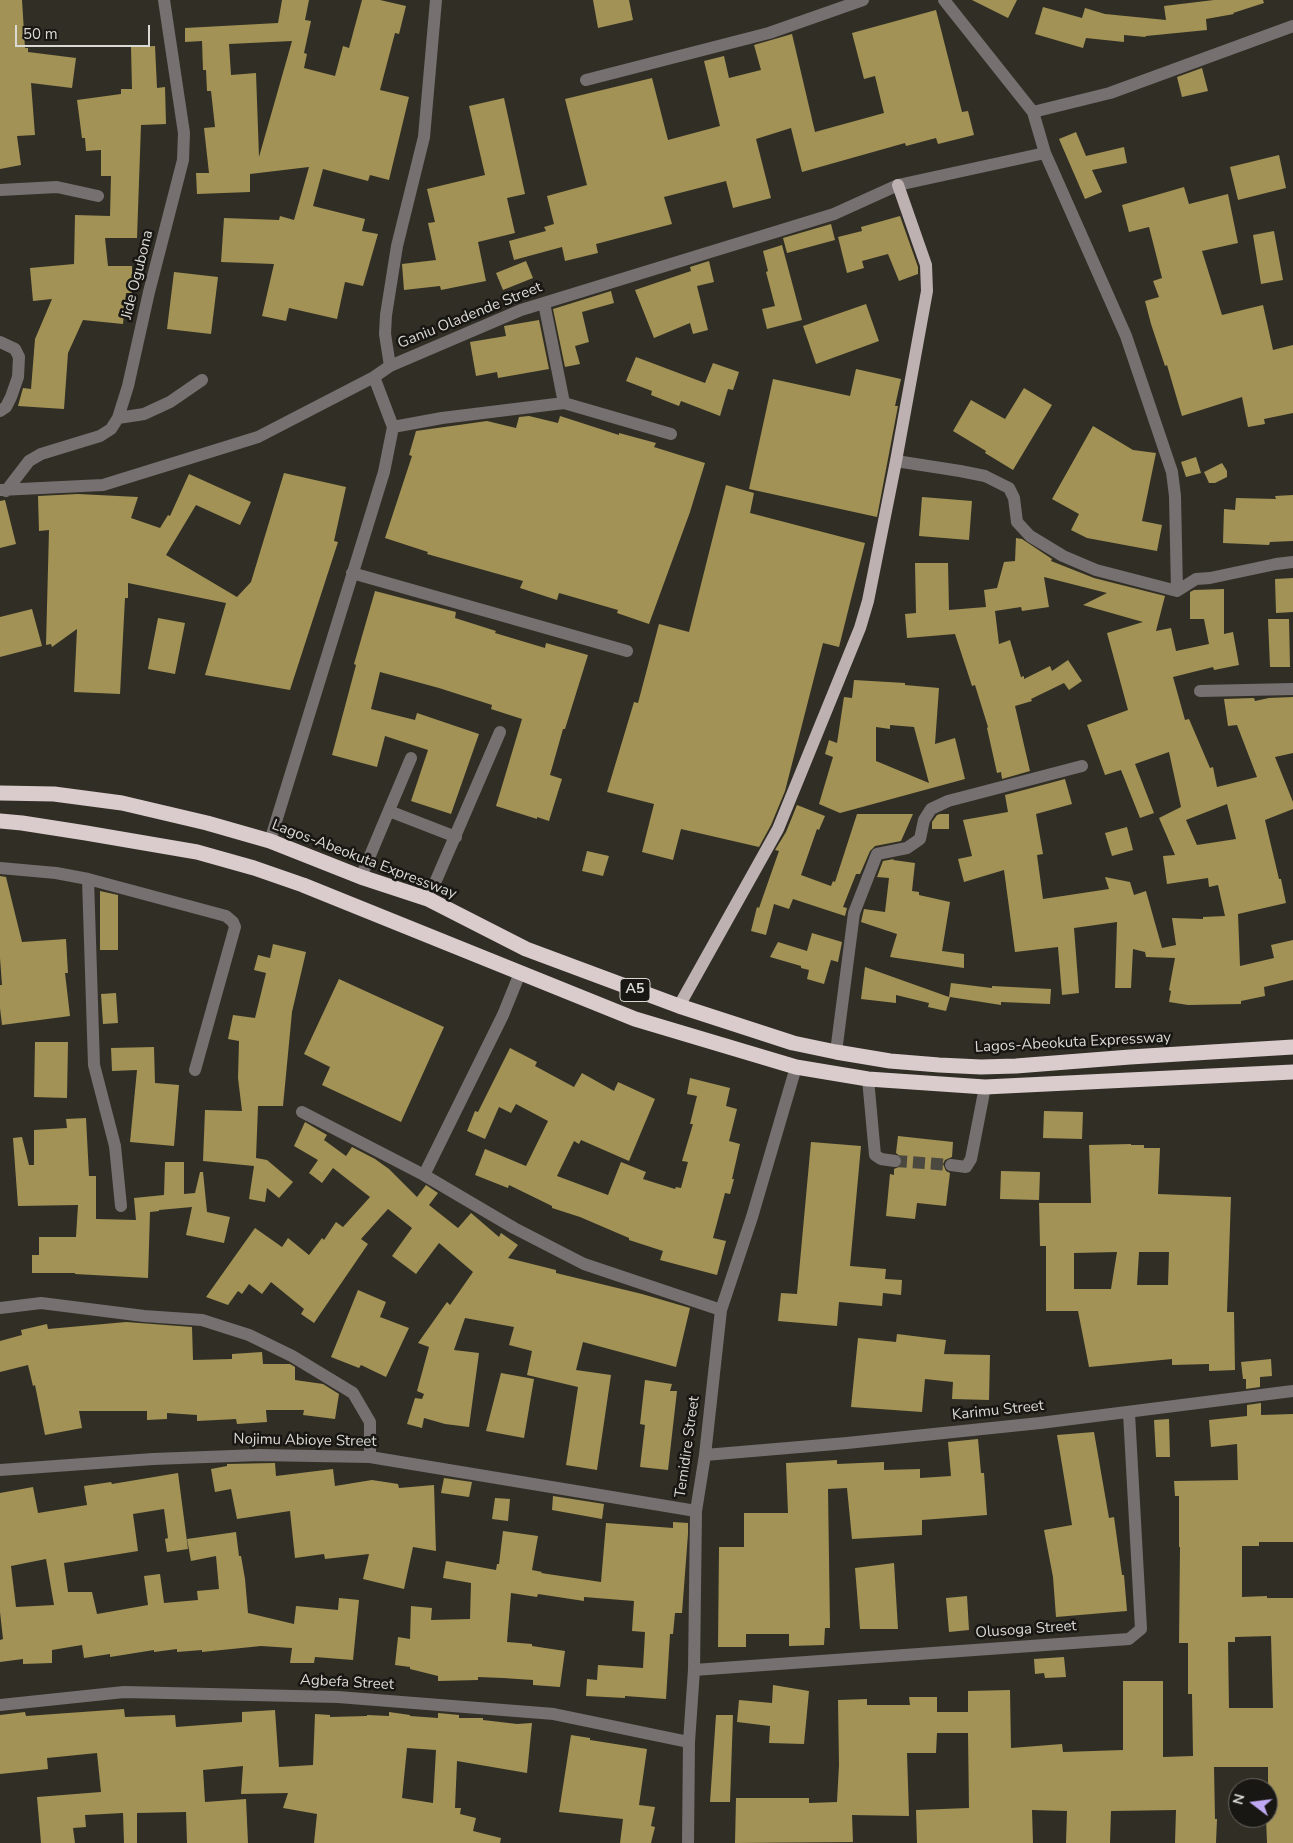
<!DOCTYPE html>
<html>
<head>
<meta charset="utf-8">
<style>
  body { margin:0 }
  #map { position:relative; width:1293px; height:1843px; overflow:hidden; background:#312f25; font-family:"Nunito Sans",sans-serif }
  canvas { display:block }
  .north { position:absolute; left:1228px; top:1778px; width:50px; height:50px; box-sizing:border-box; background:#181713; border:1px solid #666560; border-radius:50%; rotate:285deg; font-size:14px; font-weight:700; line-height:20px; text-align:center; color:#dbd9d3 }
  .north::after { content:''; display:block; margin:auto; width:18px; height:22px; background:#bfa9f4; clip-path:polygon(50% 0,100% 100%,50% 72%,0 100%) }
  .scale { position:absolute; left:15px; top:25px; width:135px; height:22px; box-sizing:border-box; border:2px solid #dbd9d3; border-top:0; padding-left:6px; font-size:15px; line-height:18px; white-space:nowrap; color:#dbd9d3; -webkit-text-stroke:4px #181713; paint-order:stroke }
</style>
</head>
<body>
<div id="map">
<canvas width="1293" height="1843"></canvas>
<div class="north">N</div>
<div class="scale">50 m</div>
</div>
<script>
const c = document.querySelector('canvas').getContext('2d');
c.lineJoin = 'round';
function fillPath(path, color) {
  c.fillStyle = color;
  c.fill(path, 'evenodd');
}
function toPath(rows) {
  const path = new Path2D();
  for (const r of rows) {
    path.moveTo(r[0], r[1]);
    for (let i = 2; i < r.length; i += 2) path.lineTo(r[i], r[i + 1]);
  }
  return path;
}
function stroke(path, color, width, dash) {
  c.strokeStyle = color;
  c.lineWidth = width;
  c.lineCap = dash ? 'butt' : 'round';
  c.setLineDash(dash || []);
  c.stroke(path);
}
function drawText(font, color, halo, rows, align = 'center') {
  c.font = font + ' "Nunito Sans",sans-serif';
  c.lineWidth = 5;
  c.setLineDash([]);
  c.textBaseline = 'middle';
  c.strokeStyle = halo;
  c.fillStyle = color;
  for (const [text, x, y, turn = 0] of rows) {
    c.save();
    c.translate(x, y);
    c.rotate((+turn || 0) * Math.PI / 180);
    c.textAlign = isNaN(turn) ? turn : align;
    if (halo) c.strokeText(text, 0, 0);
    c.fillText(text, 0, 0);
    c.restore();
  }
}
fillPath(toPath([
  [0,0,22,0,25,48,28,48,28,52,76,58,72,88,31,83,35,135,17,136,21,165,0,169],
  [282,0,309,0,305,20,311,21,304,53,307,54,304,68,335,76,343,46,349,48,362,0,380,0,406,6,399,34,395,33,380,90,409,97,389,180,370,175,368,181,323,169,313,206,365,219,362,231,378,234,363,286,345,282,337,319,289,308,286,321,262,316,274,264,221,262,224,218,279,220,280,216,294,220,309,167,250,174,250,192,197,194,196,173,209,173,204,128,215,127,211,91,207,91,206,70,203,70,202,41,185,42,185,28,278,23],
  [292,41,259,157,256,73,231,75,229,44],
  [593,0,629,0,633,20,598,28],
  [972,0,1017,0,1008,18],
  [1214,0,1263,0,1264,3,1233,13,1234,14,1206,19,1207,30,1146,36,1145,37,1124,35,1124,42,1086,38,1083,48,1035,34,1043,7,1082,18,1085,8,1105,14,1166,20,1164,6],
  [936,10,962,112,968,111,974,135,938,144,936,138,906,146,905,143,802,172,791,128,756,139,771,198,733,208,726,181,664,197,672,224,596,244,598,253,565,261,562,247,514,260,509,241,546,231,544,227,554,224,547,196,587,185,565,99,652,78,668,140,720,126,704,61,724,56,729,78,761,70,754,45,792,34,815,132,884,113,875,76,864,79,852,33],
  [155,46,157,88,165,87,166,124,141,125,137,238,105,238,108,266,132,266,132,293,126,293,123,324,83,320,68,353,64,409,18,406,23,388,31,389,35,339,52,299,33,301,30,268,74,264,75,215,110,216,111,176,101,176,101,150,86,151,85,138,82,138,77,100,121,94,121,89,132,89,131,47],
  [1202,68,1208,91,1182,97,1177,77],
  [504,98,525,194,507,198,515,233,478,242,486,281,441,290,440,286,404,290,402,264,436,260,428,223,435,222,427,189,485,175,469,106],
  [1076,132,1086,156,1124,147,1127,163,1092,170,1102,192,1085,199,1059,139],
  [1279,155,1286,188,1238,200,1230,167],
  [1184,187,1189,204,1228,194,1238,243,1202,251,1222,315,1263,305,1273,350,1293,345,1293,413,1264,419,1265,424,1248,427,1242,397,1182,416,1167,365,1165,366,1151,324,1145,301,1159,297,1153,281,1162,278,1149,227,1129,232,1122,205],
  [900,216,918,267,918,274,899,281,888,254,862,261,864,268,847,273,838,237,862,231,861,227],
  [831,224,835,240,787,253,783,238],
  [1274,231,1283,280,1261,284,1253,235],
  [782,245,802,320,767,329,762,309,775,306,766,272,768,271,763,251],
  [526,261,533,278,503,290,496,273],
  [709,261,714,282,697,286,708,330,693,334,690,323,654,338,635,290,691,271,690,267],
  [174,272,218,277,211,334,167,329],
  [611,291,614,303,582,312,589,342,575,346,580,364,565,367,553,309],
  [866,304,879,341,816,364,803,326],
  [539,320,549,369,498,378,497,372,476,376,470,342,506,336,504,326],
  [636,357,705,383,713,363,739,372,733,390,728,389,720,416,681,401,679,406,651,395,652,391,626,381],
  [856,369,901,379,895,406,898,406,877,517,749,489,773,379,850,396],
  [1024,388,1052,405,1013,470,985,453,986,451,953,431,971,400,1005,419],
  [529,416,558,423,560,416,619,435,619,433,656,443,654,447,705,463,690,512,649,624,617,613,618,610,559,593,557,600,520,588,523,581,427,554,428,552,385,538,412,456,409,455,416,431,487,421,516,428,519,417],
  [1093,426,1133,450,1156,453,1142,521,1162,525,1157,551,1087,538,1071,530,1079,514,1052,499],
  [1196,457,1201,473,1186,477,1181,462],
  [1222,463,1227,471,1227,477,1215,483,1209,483,1204,472],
  [284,473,346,487,334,541,338,542,290,690,205,675,226,603,128,583,128,598,125,598,120,694,74,692,77,629,52,647,51,644,46,645,49,530,39,531,38,496,78,494,138,497,131,518,160,528,168,515,170,516,189,474,251,502,240,525,196,505,166,555,237,597,251,582],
  [726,485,754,493,750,513,865,543,839,647,823,643,785,791,771,825,759,847,681,829,673,860,642,852,654,804,607,792,634,702,638,703,659,624,689,632],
  [1293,495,1293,541,1270,542,1269,545,1223,543,1224,509,1235,510,1236,498,1276,499,1275,496],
  [922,497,972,501,969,540,919,536],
  [5,500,16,544,0,548,0,501],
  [1016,538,1022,539,1052,559,1051,561,1094,578,1165,596,1156,631,1171,628,1176,651,1209,644,1204,619,1190,619,1190,592,1194,590,1224,589,1224,634,1233,632,1239,665,1214,670,1213,667,1173,677,1185,720,1189,719,1210,768,1213,767,1217,787,1257,777,1237,725,1228,726,1224,699,1254,698,1255,701,1269,698,1293,697,1293,753,1275,757,1293,802,1293,809,1265,820,1279,879,1281,879,1286,903,1238,914,1240,966,1274,958,1271,945,1293,940,1293,980,1264,987,1265,996,1241,1001,1241,1004,1188,1005,1169,1002,1171,991,1169,990,1175,958,1146,957,1145,952,1133,949,1131,988,1115,988,1117,922,1074,928,1079,993,1062,995,1058,947,1015,952,1004,870,964,882,958,859,972,856,963,820,1008,812,1005,795,1065,779,1072,804,1036,814,1043,854,1037,855,1043,899,1109,889,1105,877,1130,882,1134,895,1146,891,1162,948,1176,945,1172,918,1203,919,1203,917,1225,916,1218,885,1209,887,1208,878,1167,884,1163,856,1175,855,1159,818,1181,807,1169,752,1135,764,1154,813,1140,818,1121,770,1105,775,1087,725,1128,710,1107,633,1143,622,1083,605,1107,593,1044,577,1049,607,1022,611,1021,607,995,611,999,644,1010,640,1021,677,1024,676,1024,679,1050,666,1052,671,1068,660,1082,681,1069,690,1064,683,1031,699,1032,701,1015,706,1030,771,1002,779,1001,772,997,773,987,728,988,727,975,685,972,686,955,634,907,638,905,614,916,613,915,563,948,563,949,610,986,607,984,590,997,588,1004,562,1015,561],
  [1227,804,1236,839,1197,845,1186,820],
  [1293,578,1293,612,1276,613,1275,579],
  [375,591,456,612,455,618,496,631,495,633,545,648,546,643,588,655,565,729,563,729,550,775,562,779,549,821,537,817,537,819,496,806,522,719,491,709,492,705,439,688,380,672,371,709,415,720,417,713,479,734,451,814,411,801,428,750,385,736,377,767,332,755,356,665,354,664],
  [32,609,42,646,0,657,0,617],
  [158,618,185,623,175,674,148,669],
  [1268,619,1289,619,1290,667,1270,667],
  [854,680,905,683,905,685,939,688,935,744,955,738,965,779,840,813,819,804,833,757,825,754,829,740,837,743,844,697,852,698],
  [890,725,914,727,929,783,876,761,876,727,890,729],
  [797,805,825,816,819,830,817,829,801,875,831,886,833,881,835,882,857,814,913,814,901,841,875,846,870,851,860,874,856,874,843,907,847,908,845,916,793,899,789,909,774,904,766,935,751,931,757,907,759,908,779,851,775,850,786,832],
  [940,814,949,814,949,829,932,829,932,822,937,815],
  [1127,827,1133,850,1112,856,1105,833],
  [587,851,609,856,603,876,582,871],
  [894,859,893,860,915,863,912,891,919,892,919,895,950,902,942,951,964,954,964,968,890,957,897,934,861,922,864,909,885,912,889,878,877,877,883,861],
  [0,876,6,877,22,942,66,939,68,973,65,973,70,1016,2,1025,0,1008,0,985,2,985,0,958],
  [100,891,118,895,118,950,100,950],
  [812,933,842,942,838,962,831,960,824,984,807,979,809,970,801,968,801,966,770,957,778,942,807,951],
  [273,944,306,952,292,1012,283,1106,258,1106,256,1158,267,1160,293,1182,279,1198,267,1188,265,1202,249,1199,254,1166,203,1161,205,1110,242,1111,238,1078,239,1041,228,1039,233,1015,255,1018,266,973,254,970,258,955,270,958],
  [865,967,949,997,951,983,992,988,992,986,1051,989,1050,1004,1001,1002,1001,1005,950,997,946,1011,928,1007,929,1003,896,995,896,1003,861,999],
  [339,979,444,1027,401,1122,322,1085,330,1067,304,1054],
  [116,993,118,1023,103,1024,101,994],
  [35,1042,68,1042,67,1098,34,1097],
  [154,1047,155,1083,179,1085,174,1146,130,1142,137,1070,112,1071,111,1048],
  [510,1048,537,1062,535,1066,574,1087,582,1073,614,1091,618,1082,655,1099,629,1161,581,1140,579,1144,574,1141,557,1176,608,1195,621,1162,646,1172,643,1179,675,1189,676,1187,681,1188,688,1162,682,1161,693,1124,690,1124,697,1096,687,1094,690,1078,730,1088,726,1106,737,1109,729,1141,740,1144,732,1179,734,1179,730,1194,725,1193,713,1238,726,1241,717,1275,660,1260,663,1251,629,1240,629,1238,580,1217,552,1208,552,1206,509,1185,508,1188,475,1175,485,1149,526,1166,548,1121,516,1104,511,1113,499,1107,485,1139,467,1131,475,1111,478,1112],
  [1044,1111,1083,1112,1082,1139,1043,1138],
  [86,1118,89,1176,96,1176,96,1219,136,1220,134,1198,164,1195,165,1162,184,1162,184,1194,195,1193,200,1172,203,1172,207,1212,230,1217,224,1243,186,1235,192,1207,159,1210,159,1211,150,1212,148,1278,75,1274,75,1273,32,1273,32,1255,39,1255,39,1237,76,1237,78,1205,18,1206,13,1138,22,1137,29,1165,34,1165,34,1130,67,1128,66,1119],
  [305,1122,327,1135,324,1140,346,1156,352,1147,375,1159,389,1169,417,1197,426,1185,438,1193,429,1205,458,1228,471,1213,499,1237,501,1233,518,1245,508,1258,556,1270,556,1273,642,1294,690,1308,676,1367,583,1342,576,1370,611,1375,597,1470,566,1465,578,1387,527,1375,532,1351,509,1345,514,1327,465,1318,454,1350,479,1353,469,1427,445,1424,424,1418,422,1428,407,1424,415,1398,422,1399,424,1394,417,1391,429,1347,418,1343,447,1302,450,1305,473,1272,439,1243,416,1274,392,1256,412,1228,388,1209,361,1239,368,1244,314,1323,301,1314,304,1309,271,1282,262,1294,249,1284,242,1294,238,1291,228,1305,206,1297,255,1228,282,1247,288,1238,309,1255,322,1238,324,1240,336,1222,343,1227,370,1197,333,1168,322,1183,309,1173,318,1160,294,1146],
  [898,1136,953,1142,952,1157,945,1160,943,1164,946,1171,950,1173,946,1206,917,1203,915,1219,886,1216,890,1174,894,1175,894,1169,901,1166,903,1163,902,1158,896,1153],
  [811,1142,861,1146,850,1266,886,1269,885,1279,902,1280,901,1295,883,1293,882,1306,839,1302,837,1326,778,1321,781,1293,797,1294],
  [1131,1144,1131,1145,1144,1145,1144,1148,1160,1148,1158,1194,1231,1197,1227,1312,1234,1312,1235,1370,1209,1371,1209,1364,1172,1365,1172,1359,1089,1367,1078,1311,1046,1311,1046,1246,1040,1246,1039,1203,1091,1203,1089,1145],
  [1117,1252,1111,1289,1074,1289,1074,1253],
  [1139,1252,1169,1252,1168,1285,1137,1285],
  [1001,1171,1040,1172,1039,1200,1000,1199],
  [358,1290,386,1302,380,1317,409,1328,386,1377,361,1365,359,1368,331,1357],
  [126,1322,192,1327,193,1360,232,1359,232,1354,262,1352,263,1364,290,1364,295,1367,295,1380,323,1384,339,1394,335,1419,303,1415,304,1410,266,1410,267,1422,237,1424,236,1419,197,1421,197,1415,167,1413,167,1419,147,1420,147,1411,79,1411,82,1428,45,1435,35,1385,33,1386,28,1365,0,1372,0,1341,22,1335,21,1330,47,1324,48,1329],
  [897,1334,946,1340,944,1354,990,1355,989,1400,952,1399,953,1382,925,1379,922,1412,851,1407,858,1338,896,1342],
  [1271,1359,1272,1376,1260,1377,1260,1387,1246,1389,1246,1379,1243,1379,1241,1362],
  [501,1373,534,1379,524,1438,486,1431],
  [645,1380,672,1384,670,1391,677,1391,668,1470,640,1467,645,1425,640,1424],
  [1261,1403,1261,1415,1293,1414,1293,1542,1259,1542,1259,1546,1242,1546,1242,1597,1267,1596,1267,1598,1293,1598,1293,1843,1267,1843,1266,1818,1268,1818,1268,1767,1214,1767,1215,1819,1217,1819,1216,1843,1175,1843,1176,1810,1111,1811,1110,1843,1066,1843,1067,1811,1032,1810,1033,1843,917,1843,916,1810,969,1808,968,1733,937,1733,936,1753,907,1753,909,1816,852,1815,853,1842,735,1843,736,1798,809,1798,809,1803,837,1802,839,1765,838,1700,867,1699,867,1705,910,1705,909,1697,937,1697,937,1712,968,1712,968,1691,1010,1690,1011,1748,1062,1744,1063,1752,1123,1750,1123,1681,1163,1681,1163,1757,1193,1756,1192,1694,1188,1694,1188,1643,1179,1643,1180,1547,1179,1547,1179,1496,1175,1496,1174,1481,1238,1480,1237,1444,1211,1447,1209,1420,1247,1416,1247,1405],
  [1271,1636,1273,1708,1229,1708,1228,1642,1235,1642,1235,1637],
  [1169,1419,1170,1457,1156,1457,1154,1420],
  [1094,1432,1109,1518,1114,1517,1122,1575,1124,1575,1127,1611,1056,1617,1053,1577,1044,1530,1072,1525,1057,1435],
  [978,1439,981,1473,984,1473,987,1515,922,1520,922,1535,852,1539,847,1488,828,1489,830,1628,825,1628,824,1645,789,1646,789,1634,746,1634,746,1647,718,1647,719,1547,744,1547,744,1513,788,1513,786,1463,837,1460,837,1464,884,1462,884,1470,920,1469,920,1478,951,1476,948,1442],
  [275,1463,276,1476,333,1469,335,1486,372,1480,398,1484,399,1488,434,1485,436,1551,413,1547,404,1589,363,1579,369,1554,325,1559,324,1554,295,1558,290,1511,237,1519,231,1489,215,1492,211,1469,227,1466,227,1464],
  [178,1473,188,1549,167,1552,165,1539,168,1538,164,1509,133,1514,138,1551,64,1563,68,1592,92,1592,97,1614,148,1605,144,1576,160,1574,164,1603,198,1600,197,1591,219,1589,216,1556,191,1561,187,1539,236,1532,239,1556,241,1556,245,1579,248,1613,294,1624,296,1606,338,1610,339,1598,359,1600,353,1660,315,1657,314,1663,290,1663,292,1648,261,1646,202,1652,202,1650,177,1652,177,1649,154,1652,154,1650,110,1657,110,1654,84,1658,82,1645,52,1650,52,1663,23,1664,23,1659,0,1662,0,1640,3,1639,0,1612,0,1493,33,1487,38,1513,87,1505,84,1486,111,1482,112,1484],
  [46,1559,54,1605,16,1607,11,1566],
  [444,1478,472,1482,469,1497,441,1493],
  [553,1496,604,1504,602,1519,552,1510],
  [495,1498,510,1499,508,1521,492,1519],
  [673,1522,688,1523,688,1534,682,1613,675,1613,673,1634,670,1634,666,1699,625,1696,625,1698,586,1696,587,1679,597,1680,598,1665,643,1668,645,1632,632,1631,634,1601,584,1597,584,1601,538,1594,537,1597,511,1593,507,1642,532,1644,532,1646,565,1651,560,1687,533,1685,533,1680,503,1678,478,1677,478,1680,438,1681,438,1676,410,1669,410,1667,395,1665,398,1637,410,1639,411,1606,432,1608,431,1620,470,1619,471,1583,443,1578,446,1561,496,1570,497,1564,499,1564,503,1531,538,1536,532,1570,542,1572,541,1573,601,1582,606,1523,673,1528],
  [894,1563,898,1629,860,1629,855,1568],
  [967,1596,969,1630,949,1632,946,1598],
  [1064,1657,1066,1677,1045,1678,1044,1673,1035,1674,1034,1659],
  [773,1685,809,1691,804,1744,769,1743,770,1726,737,1722,739,1700,772,1703],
  [124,1709,125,1717,175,1715,176,1727,242,1722,242,1712,275,1710,279,1767,313,1765,315,1714,330,1715,330,1717,367,1716,367,1715,389,1716,389,1712,410,1715,410,1716,438,1718,438,1713,459,1715,459,1718,483,1718,483,1720,517,1724,532,1723,527,1773,457,1761,455,1808,461,1808,460,1814,476,1818,473,1831,501,1838,500,1843,314,1843,317,1814,283,1808,288,1793,241,1794,243,1766,203,1770,205,1802,246,1799,248,1843,187,1843,186,1812,137,1813,137,1843,124,1843,123,1813,85,1815,86,1827,73,1828,75,1843,41,1843,37,1797,101,1792,97,1753,47,1758,48,1769,0,1774,0,1715,25,1712,26,1716],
  [407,1748,436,1750,433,1803,402,1798],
  [716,1715,733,1715,730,1802,710,1802],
  [571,1735,590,1738,590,1740,647,1749,639,1805,655,1807,651,1826,655,1827,651,1843,620,1843,623,1819,559,1812]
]), '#a29256');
stroke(toPath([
  [895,1161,951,1165]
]), '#4a483f', 12, [12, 6]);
stroke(toPath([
  [944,0,1033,112,1110,93,1293,26],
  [586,80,769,33,863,0],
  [1033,112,1045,153,1126,336,1172,472,1175,496,1177,591],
  [0,190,57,187,98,196],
  [544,303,564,403],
  [0,342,15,349,19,357,18,377,11,397,6,407,0,411],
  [390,366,385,334,386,315,397,246,424,137,436,0],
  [118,418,144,414,170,402,202,380],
  [393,427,442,418,564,403,671,434],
  [896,461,960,471,985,476,1009,488,1014,498,1017,522,1030,536,1063,556,1096,570,1177,591,1196,579,1210,578,1276,564,1293,562],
  [0,490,103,485,258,437,374,377,390,366,521,310,834,214,898,185,1045,153],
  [6,491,29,461,41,454,100,436,111,429,118,418,128,386,149,292,183,160,184,133,164,0],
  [352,573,627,651],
  [1200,691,1293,689],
  [389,811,456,837],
  [270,841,384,472,393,427,374,377],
  [0,868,56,873,88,879,94,1065,115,1146,121,1206],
  [361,877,411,758],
  [88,879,226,916,233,922,235,927,195,1070],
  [428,899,500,732],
  [520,973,503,1015,424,1175,514,1228,584,1264,721,1310],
  [836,1052,854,913,877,854,907,848,920,839,924,820,931,809,948,801,1082,766],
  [868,1079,875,1155,881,1159,895,1161],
  [302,1112,424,1175],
  [951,1165,966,1167,971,1159,985,1087],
  [0,1308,41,1303,144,1316,202,1320,249,1335,292,1356,353,1393,370,1422,370,1457],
  [705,1455,847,1443,1040,1423,1293,1391],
  [0,1470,153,1459,259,1455,370,1457,696,1511],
  [694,1670,1129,1639,1141,1629,1129,1413],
  [0,1705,124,1692,338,1697,554,1714,689,1742],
  [688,1843,689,1742,694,1670,696,1511,705,1455,721,1310,752,1217,796,1067]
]), '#767071', 12);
stroke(toPath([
  [679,1006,778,829,860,628,868,601,896,461,927,291,926,265,898,185]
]), '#beb1b2', 12);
stroke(toPath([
  [0,793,54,794,122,803,207,823,270,841,361,877,428,899,526,949,679,1006,793,1043,836,1052,890,1061,939,1065,981,1067,1016,1066,1130,1057,1293,1047],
  [0,821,22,823,86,833,197,852,254,868,303,885,635,1019,796,1067,868,1079,985,1087,1293,1072]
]), '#dacbcc', 15);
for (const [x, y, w] of [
  [635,990,30]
]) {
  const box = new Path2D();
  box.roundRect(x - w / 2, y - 11.5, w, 23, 4);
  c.fillStyle = '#181713';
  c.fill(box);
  stroke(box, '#dbd9d3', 1);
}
drawText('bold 14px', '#dbd9d3', null, [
  ["A5",635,990]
]);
drawText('15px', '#dbd9d3', '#181713', [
  ["Jide Ogubona",138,275,-76],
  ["Ganiu Oladende Street",470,316,-22],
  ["Lagos-Abeokuta Expressway",364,860,21],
  ["Lagos-Abeokuta Expressway",1073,1043,-3],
  ["Karimu Street",998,1411,-6],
  ["Nojimu Abioye Street",305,1441,1],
  ["Temidire Street",688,1447,-82],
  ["Olusoga Street",1026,1630,-4],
  ["Agbefa Street",347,1683,3]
]);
</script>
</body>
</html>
